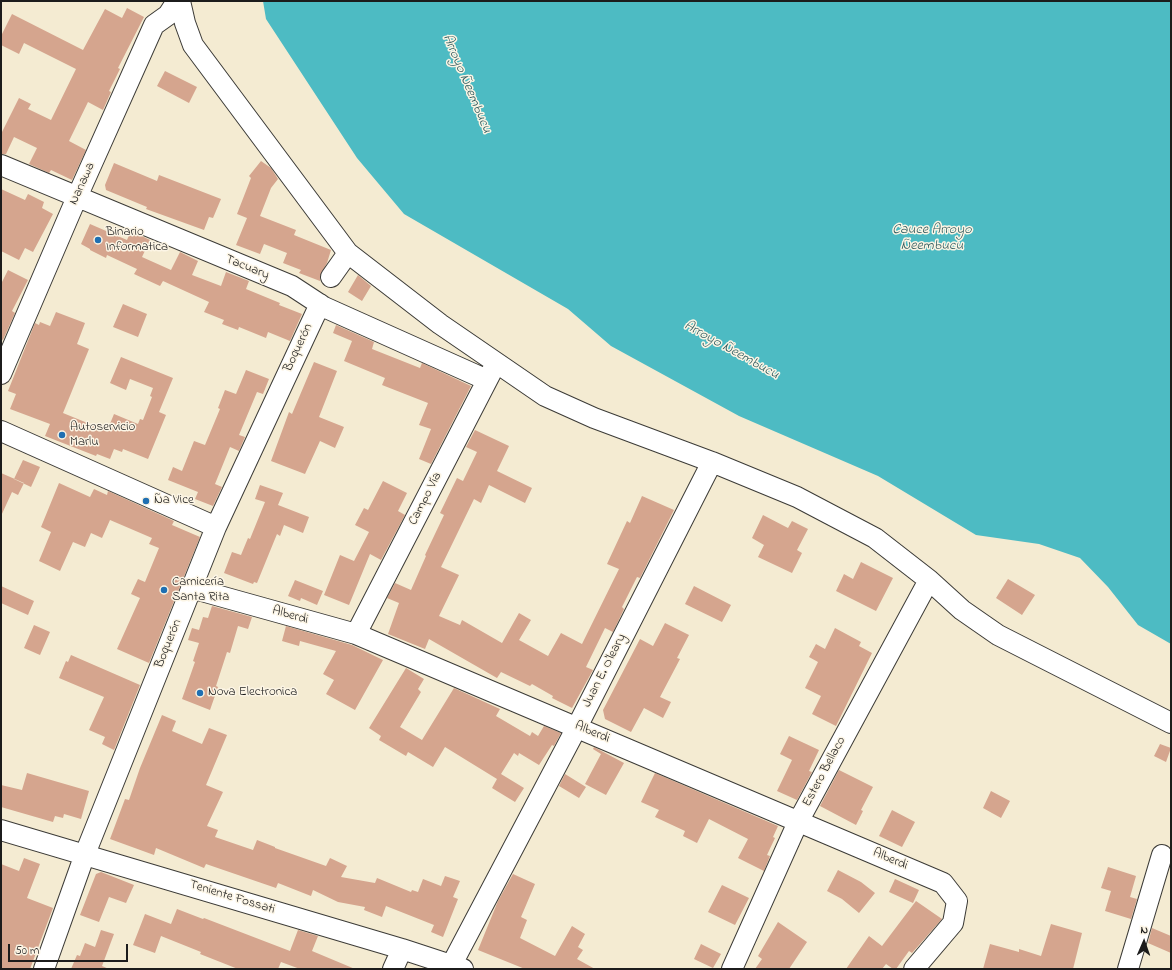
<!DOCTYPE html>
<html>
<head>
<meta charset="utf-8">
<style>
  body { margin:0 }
  #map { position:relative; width:1172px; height:970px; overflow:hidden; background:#f4ebd2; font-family:"Indie Flower",sans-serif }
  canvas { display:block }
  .frame { position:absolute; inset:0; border:2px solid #1c1c1c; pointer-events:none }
  .north { position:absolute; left:1124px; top:922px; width:40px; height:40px; -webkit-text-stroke:3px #fcf5e5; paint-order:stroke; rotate:2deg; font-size:11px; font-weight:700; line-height:16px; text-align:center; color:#1c1c1c }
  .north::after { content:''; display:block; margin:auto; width:14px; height:18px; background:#1c1c1c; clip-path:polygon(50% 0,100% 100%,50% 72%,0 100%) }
  .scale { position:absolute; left:8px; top:944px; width:120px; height:18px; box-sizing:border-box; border:2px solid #1c1c1c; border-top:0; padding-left:5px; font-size:12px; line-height:14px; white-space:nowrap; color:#1c1c1c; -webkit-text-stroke:3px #fcf5e5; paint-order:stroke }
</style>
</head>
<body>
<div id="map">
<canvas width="1172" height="970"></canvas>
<div class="frame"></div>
<div class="north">N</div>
<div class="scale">50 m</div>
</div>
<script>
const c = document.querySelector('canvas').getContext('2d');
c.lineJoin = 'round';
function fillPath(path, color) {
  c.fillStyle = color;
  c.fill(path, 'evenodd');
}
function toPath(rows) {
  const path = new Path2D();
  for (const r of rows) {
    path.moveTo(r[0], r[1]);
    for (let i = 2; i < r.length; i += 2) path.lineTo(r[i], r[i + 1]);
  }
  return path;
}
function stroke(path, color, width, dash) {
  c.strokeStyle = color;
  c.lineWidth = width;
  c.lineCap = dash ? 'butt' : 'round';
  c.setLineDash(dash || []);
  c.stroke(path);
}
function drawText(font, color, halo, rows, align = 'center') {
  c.font = font + ' "Indie Flower",sans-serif';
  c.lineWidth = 3;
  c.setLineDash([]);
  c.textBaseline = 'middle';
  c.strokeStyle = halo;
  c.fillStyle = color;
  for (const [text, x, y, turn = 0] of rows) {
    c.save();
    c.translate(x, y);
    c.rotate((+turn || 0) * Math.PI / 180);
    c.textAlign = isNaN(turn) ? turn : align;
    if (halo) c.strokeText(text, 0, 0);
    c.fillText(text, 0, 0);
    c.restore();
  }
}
fillPath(toPath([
  [263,1,1171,1,1171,644,1138,625,1108,587,1080,558,1039,544,976,535,878,476,739,416,611,346,568,309,404,214,357,158,266,19]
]), '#4dbbc3');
fillPath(toPath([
  [127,8,144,17,118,68,120,69,109,91,111,92,103,110,88,102,69,141,86,150,72,180,51,170,49,173,29,164,37,148,14,137,6,154,1,154,1,134,19,98,31,104,28,109,51,120,76,69,24,43,19,54,1,45,1,36,12,14,83,50,105,9,122,18],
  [165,71,197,87,189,103,157,86],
  [261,161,271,168,278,179,271,188,260,216,296,230,294,235,331,250,327,263,320,276,320,281,299,273,301,270,283,263,287,253,264,244,260,254,236,245,247,218,237,214,251,178,249,176],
  [114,163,157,181,159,175,221,199,213,218,209,217,204,230,146,209,147,207,106,190,105,185],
  [1,189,25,200,28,194,44,202,42,208,53,214,33,252,25,248,19,260,1,251],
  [90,224,127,240,131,231,150,240,142,257,171,270,180,252,198,261,192,275,221,286,226,272,249,281,246,289,280,303,279,305,302,314,290,341,268,332,266,338,239,327,238,330,222,324,224,320,204,312,209,302,163,281,160,286,134,274,137,269,107,255,106,258,90,250,90,249,81,244],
  [8,270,28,280,12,311,15,313,3,340,1,339,1,284],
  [358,275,371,286,362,301,348,292],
  [123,304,147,314,138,337,113,327],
  [56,312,85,323,77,344,89,349,63,413,107,431,114,414,138,424,140,419,143,420,152,397,150,396,153,388,130,379,126,390,110,383,121,357,173,378,159,412,166,415,148,459,123,449,122,452,114,449,110,459,97,454,96,456,45,436,50,424,10,409,16,394,8,391,35,323,39,325,40,322,50,326],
  [336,325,374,342,372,349,420,368,422,363,471,386,431,464,419,459,431,429,419,425,428,403,382,385,385,378,344,361,352,341,333,333],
  [314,362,337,371,319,417,344,427,335,448,320,441,305,474,271,461,289,412,292,414],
  [246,370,269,379,263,394,257,392,239,435,245,437,239,451,230,447,215,484,222,487,213,506,195,499,198,492,168,480,173,467,182,471,194,441,205,445,220,409,218,408,225,390,236,394],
  [475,430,509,446,497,471,532,488,525,503,489,485,481,503,474,499,441,567,459,575,439,616,460,625,462,620,502,643,519,613,531,620,519,640,548,656,561,633,582,644,619,569,607,564,627,521,630,523,642,496,674,510,640,578,637,577,622,607,624,609,613,632,605,628,586,667,593,670,572,708,552,698,553,696,532,684,530,686,501,672,497,678,429,639,425,649,388,634,399,603,387,598,395,583,411,590,426,556,425,555,444,515,440,513,457,478,463,481,477,452,466,447],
  [23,460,40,467,31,487,14,479],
  [1,473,24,483,18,495,12,492,1,516],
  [383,481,407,493,398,511,405,515,381,560,370,554,349,605,324,595,340,555,354,561,369,532,355,525,364,508,368,510],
  [59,483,90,497,94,489,107,495,108,491,174,521,172,525,200,537,149,663,117,649,140,598,131,594,138,579,145,582,159,548,149,544,152,538,110,520,102,538,91,533,85,547,73,542,60,571,39,561,51,532,41,527],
  [260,485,283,493,278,505,309,517,303,533,284,525,280,536,277,534,257,583,254,582,253,584,224,573,232,552,241,555,248,538,250,539,265,502,255,499],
  [763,515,788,528,792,521,808,529,797,550,802,553,792,573,758,557,764,545,752,538],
  [861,562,893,578,876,611,836,591,844,574,853,579],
  [1008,579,1035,595,1022,615,996,598],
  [295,580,323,591,317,605,301,598,300,601,288,596],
  [1,586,34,601,28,615,1,603],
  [694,586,731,605,722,622,685,604],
  [212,606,252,617,248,629,238,626,230,653,227,652,216,686,218,687,210,710,182,699,195,662,193,661,199,643,188,640,192,628,199,630,203,617,208,618],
  [665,623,689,635,677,658,680,659,660,697,671,702,663,718,644,708,631,732,605,719,603,710,640,639,653,646],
  [34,625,50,632,40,655,24,648],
  [286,626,352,645,383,660,355,710,326,694,334,680,323,674,336,651,300,641,299,646,282,641],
  [835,628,861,642,859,646,872,653,836,726,812,714,821,696,805,688,818,662,809,657,816,644,825,649],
  [71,655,140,685,114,750,102,744,105,737,89,730,104,697,59,678,66,661,68,662],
  [406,668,424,679,418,689,421,692,400,727,422,740,454,688,500,709,496,716,530,736,532,732,538,736,544,726,561,733,554,746,552,745,539,765,519,753,518,756,514,753,501,774,524,788,515,802,492,788,497,779,445,747,433,767,408,752,406,756,379,740,381,736,369,728],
  [162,715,176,721,172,731,202,744,209,728,227,735,206,785,223,792,207,826,218,830,215,837,253,850,257,840,275,847,275,848,326,866,330,858,347,866,341,877,375,883,377,878,411,892,412,890,418,892,423,879,441,886,445,876,460,881,453,897,458,899,443,937,431,932,434,925,386,906,382,917,364,910,365,907,338,902,313,890,311,896,278,883,276,888,206,864,204,868,156,848,154,855,110,839,125,799,129,800,140,768],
  [789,736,819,750,809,771,812,772,797,800,777,791,792,760,780,754],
  [1160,744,1171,748,1166,762,1154,756],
  [594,747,624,763,606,795,585,784,601,754,593,749],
  [839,770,873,787,861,810,863,811,856,825,820,806],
  [27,773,89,791,81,819,64,814,63,818,55,816,53,822,1,807,1,785,22,790],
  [655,773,778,826,773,837,775,838,767,855,770,856,764,871,738,858,748,839,709,819,697,843,683,836,685,831,655,817,659,810,641,802],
  [565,774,586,787,579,798,559,786],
  [991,791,1010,801,1001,818,983,808],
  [892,810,915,822,902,847,879,836],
  [24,858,40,864,27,898,53,908,30,969,1,969,1,864,19,871],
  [1108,867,1136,876,1130,897,1137,899,1131,919,1105,911,1111,891,1101,888],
  [838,870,861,882,875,893,859,913,842,899,827,891],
  [101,872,134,885,126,903,109,897,99,922,80,915,96,874],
  [513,874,535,884,521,917,527,920,520,938,555,956,572,926,585,934,578,947,583,950,577,959,595,969,525,969,478,950,498,901],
  [895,879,919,890,913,903,889,892],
  [722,885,749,898,735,925,708,912],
  [916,901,942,919,912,953,909,951,896,969,893,969,886,964,882,969,846,969,869,936,882,946],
  [177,909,203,919,204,918,290,951,298,930,318,936,312,951,355,969,300,969,281,962,278,969,238,969,200,954,201,952,161,936,155,953,133,945,145,914,171,924],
  [778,922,807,942,789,969,755,969,762,959,758,956],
  [1051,924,1082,933,1073,969,983,969,990,944,1019,952,1019,949,1041,956],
  [1152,928,1171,936,1171,953,1148,943],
  [101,930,114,934,102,966,109,969,71,969,77,955,80,956,85,943,95,947],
  [701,944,721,954,713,968,694,959]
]), '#d5a58e');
const minor = toPath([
  [180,1,185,23,193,45,348,253,440,324,545,396,594,418,712,462,797,497,875,538,929,580,962,610,998,635,1171,723],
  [1,165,292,286,324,307,487,380],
  [331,277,348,253],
  [1,374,77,197,154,25,168,15,177,1],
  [1,431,216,527],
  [191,588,356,634,943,883,957,901,953,923,914,969],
  [356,634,493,369],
  [1,830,402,949,463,969],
  [452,964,577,727,712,462],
  [44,969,85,854,216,527,320,304],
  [393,969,402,949],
  [732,969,798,822,929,580],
  [1128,969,1162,855]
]);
stroke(minor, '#3c3b37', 22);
stroke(minor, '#fff', 20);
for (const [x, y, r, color] of [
  [98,240,4,"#1f6fb2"],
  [62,435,4,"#1f6fb2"],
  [146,501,4,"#1f6fb2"],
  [164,590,4,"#1f6fb2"],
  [200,693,4,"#1f6fb2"]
]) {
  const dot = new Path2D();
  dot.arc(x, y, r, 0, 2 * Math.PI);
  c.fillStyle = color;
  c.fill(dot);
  stroke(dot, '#fcf5e5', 1.5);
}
drawText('13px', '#1c1c1c', '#fcf5e5', [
  ["Nanawa",83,184,-66],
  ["Tacuary",247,268,22],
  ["Boquerón",299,348,-65],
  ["Campo Vía",426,499,-63],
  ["Alberdi",290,616,16],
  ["Boquerón",169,644,-68],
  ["Juan E. O'leary",605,671,-63],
  ["Alberdi",592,733,23],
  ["Estero Bellaco",825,772,-62],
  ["Alberdi",890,860,23],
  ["Teniente Fossati",232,898,17]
]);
drawText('13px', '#1c1c1c', '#fcf5e5', [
  ["Binario",106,233],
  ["Informatica",106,248],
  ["Autoservicio",70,428],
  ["Marlu",70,443],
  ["Ña Vice",154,501],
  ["Carnicería",172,583],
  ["Santa Rita",172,598],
  ["Nova Electronica",208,693]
], 'left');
drawText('italic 14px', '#305c5f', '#fcf5e5', [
  ["Arroyo Ñeembucu",466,84,67],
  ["Cauce Arroyo",932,231],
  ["Ñeembucu",932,247],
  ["Arroyo Ñeembucu",731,351,29]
]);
</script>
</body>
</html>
